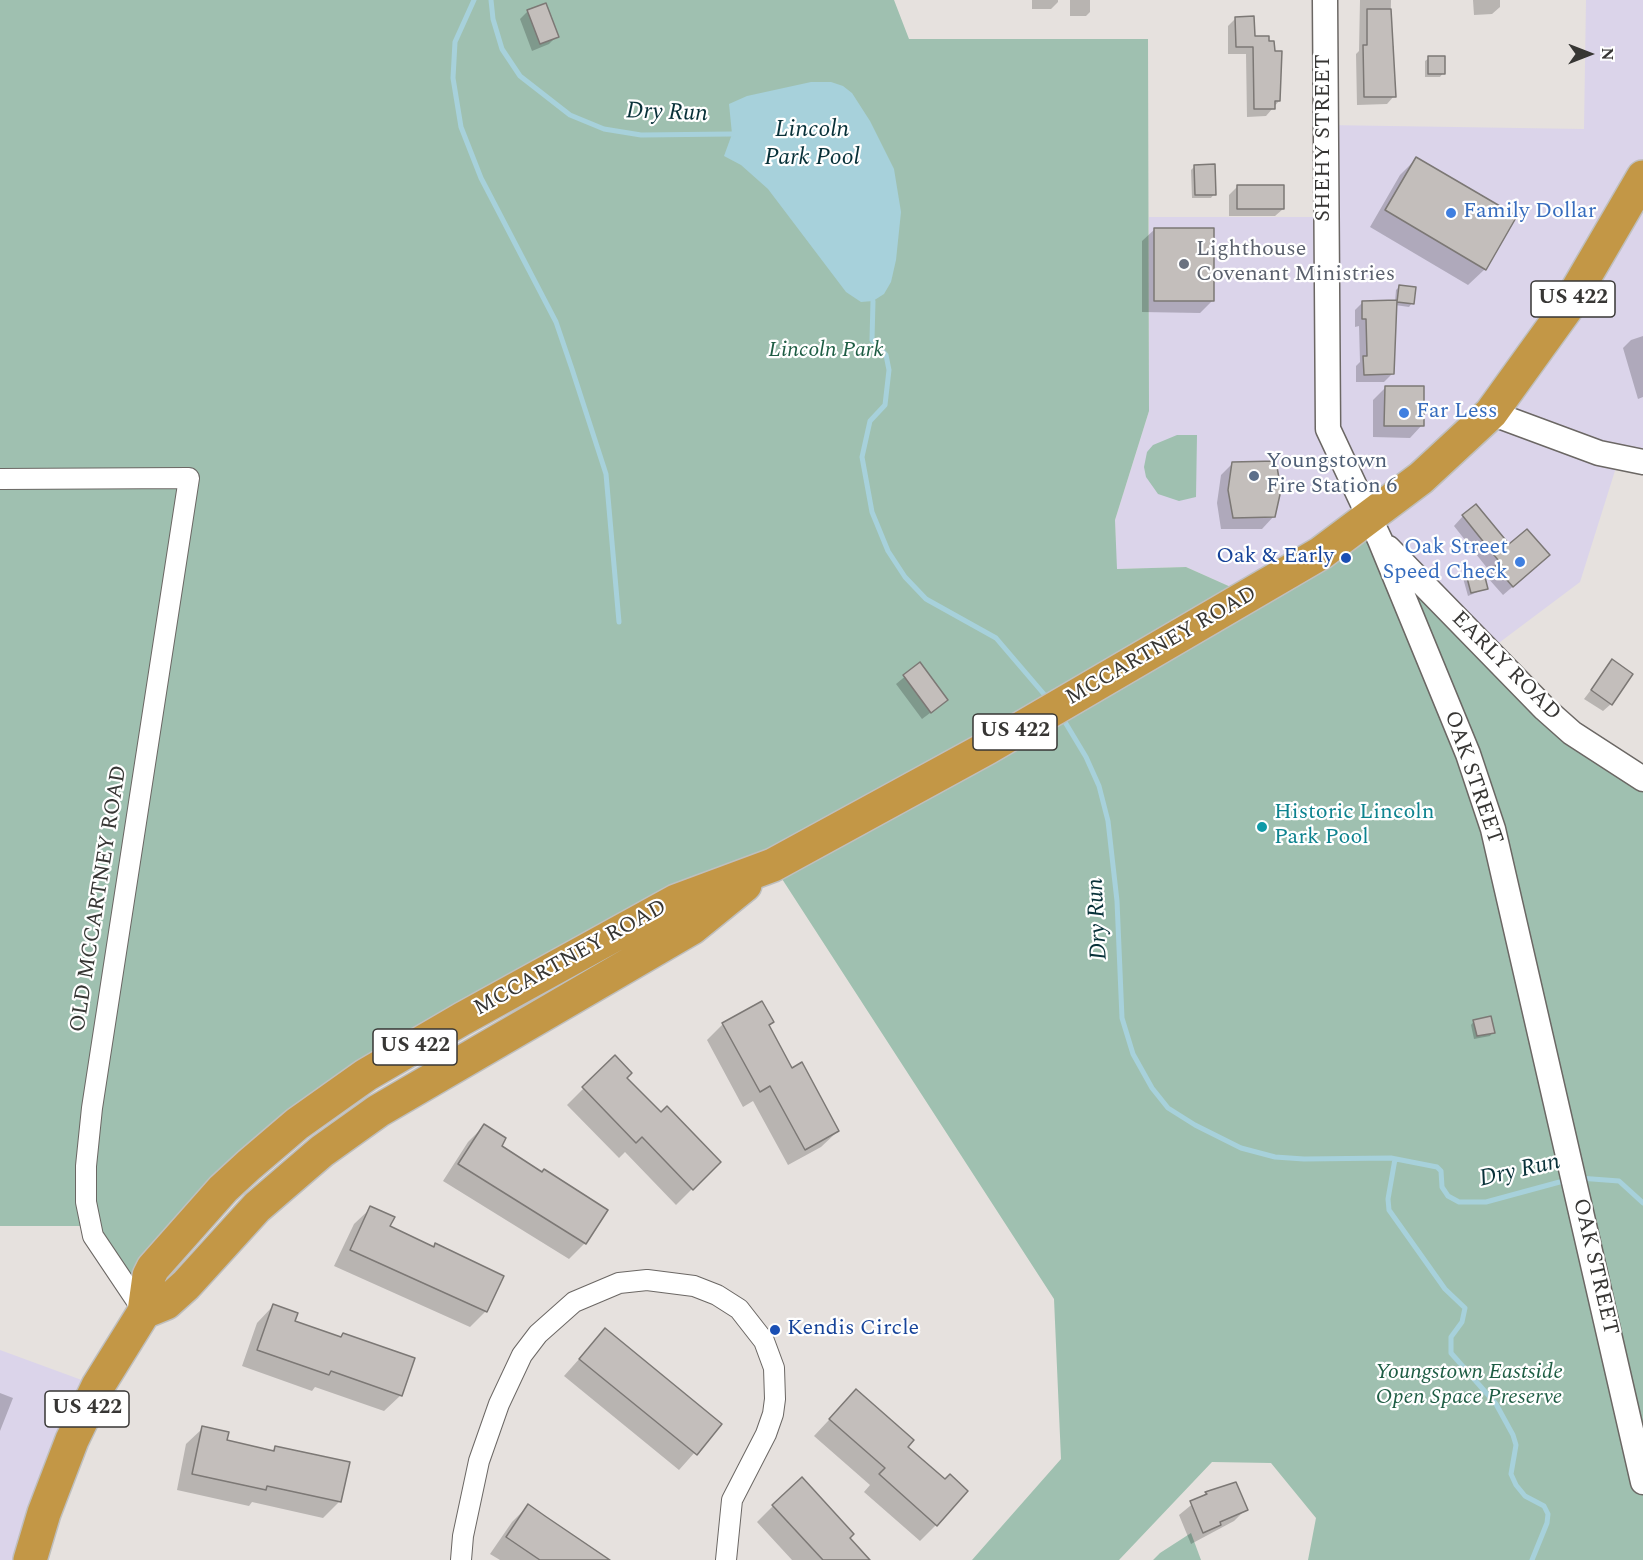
<!DOCTYPE html>
<html>
<head>
<meta charset="utf-8">
<style>
  body { margin:0 }
  #map { position:relative; width:1643px; height:1560px; overflow:hidden; background:#e6e1de; font-family:Spectral,serif }
  canvas { display:block }
  .north { position:absolute; left:1559px; top:24px; width:60px; height:60px; -webkit-text-stroke:4px #fff; paint-order:stroke; rotate:90deg; font-size:16px; font-weight:700; line-height:24px; text-align:center; color:#373634 }
  .north::after { content:''; display:block; margin:auto; width:21px; height:27px; background:#373634; clip-path:polygon(50% 0,100% 100%,50% 72%,0 100%) }
</style>
</head>
<body>
<div id="map">
<canvas width="1643" height="1560"></canvas>
<div class="north">N</div>
</div>
<script>
const c = document.querySelector('canvas').getContext('2d');
c.lineJoin = 'round';
function fillPath(path, color) {
  c.fillStyle = color;
  c.fill(path, 'evenodd');
}
function toPath(rows) {
  const path = new Path2D();
  for (const r of rows) {
    path.moveTo(r[0], r[1]);
    for (let i = 2; i < r.length; i += 2) path.lineTo(r[i], r[i + 1]);
  }
  return path;
}
function stroke(path, color, width, dash) {
  c.strokeStyle = color;
  c.lineWidth = width;
  c.lineCap = dash ? 'butt' : 'round';
  c.setLineDash(dash || []);
  c.stroke(path);
}
function drawText(font, color, halo, rows, align = 'center') {
  c.font = font + ' Spectral,serif';
  c.lineWidth = 4.5;
  c.setLineDash([]);
  c.textBaseline = 'middle';
  c.strokeStyle = halo;
  c.fillStyle = color;
  for (const [text, x, y, turn = 0] of rows) {
    c.save();
    c.translate(x, y);
    c.rotate((+turn || 0) * Math.PI / 180);
    c.textAlign = isNaN(turn) ? turn : align;
    if (halo) c.strokeText(text, 0, 0);
    c.fillText(text, 0, 0);
    c.restore();
  }
}
fillPath(toPath([
  [1586,0,1643,0,1643,462,1619,458,1580,582,1488,651,1251,596,1186,567,1116,569,1115,520,1149,411,1149,217,1325,217,1325,125,1584,129],
  [0,1350,98,1386,30,1560,0,1560]
]), '#dbd4ea');
fillPath(toPath([
  [0,0,894,0,909,39,1148,39,1149,411,1115,520,1117,569,1186,567,1251,596,1368,519,1545,709,1643,779,1643,1560,1308,1560,1316,1518,1271,1463,1212,1462,1119,1560,972,1560,1061,1459,1054,1299,773,865,462,1019,223,1189,144,1312,90,1226,0,1226],
  [1177,435,1197,435,1196,497,1179,501,1158,494,1146,477,1144,467,1147,452,1153,445],
  [1191,1533,1201,1560,1153,1560,1160,1553]
]), '#9fc0b0');
fillPath(toPath([
  [811,82,831,82,843,86,852,93,870,121,894,169,901,212,896,260,891,282,884,294,873,301,861,302,846,292,768,189,741,165,724,156,732,134,729,104,747,96]
]), '#a7d1db');
fillPath(toPath([
  [1032,0,1058,0,1058,2,1051,9,1032,9],
  [1070,0,1090,0,1090,12,1086,16,1070,16],
  [1360,0,1391,0,1390,46,1394,46,1394,96,1387,104,1357,105,1356,54,1359,51],
  [1473,0,1500,0,1500,7,1492,14,1474,15],
  [528,11,557,36,549,44,532,51,520,19],
  [1236,18,1253,38,1268,43,1273,53,1279,101,1266,116,1247,117,1246,54,1228,54,1228,26],
  [1429,58,1443,73,1440,77,1425,77,1425,61],
  [1416,159,1485,269,1468,285,1370,227,1400,175],
  [1195,166,1214,194,1211,198,1192,198,1191,170],
  [1237,187,1283,209,1275,216,1229,216,1229,195],
  [1155,229,1213,300,1200,313,1142,312,1142,241],
  [1400,286,1412,303,1409,307,1395,305,1392,374,1384,382,1356,382,1356,366,1360,362,1359,326,1355,327,1355,310,1363,302,1395,302,1396,290],
  [1643,336,1643,397,1638,399,1623,348,1631,340],
  [1385,388,1422,425,1410,438,1373,437,1373,400],
  [1233,463,1274,516,1262,529,1221,529,1217,503,1221,475],
  [1463,516,1509,546,1538,565,1503,595,1487,577,1491,573,1454,526],
  [1467,575,1487,588,1468,596,1463,578],
  [1613,661,1611,704,1603,711,1584,699],
  [919,665,938,707,922,719,896,684],
  [1474,1021,1493,1032,1490,1036,1474,1039,1471,1025],
  [772,1022,768,1026,792,1070,838,1131,821,1147,788,1165,753,1101,743,1107,707,1040,723,1024],
  [615,1057,625,1078,648,1101,719,1162,676,1205,625,1152,619,1158,567,1105],
  [484,1126,585,1243,569,1259,443,1181,468,1142],
  [371,1208,388,1227,433,1248,436,1245,486,1311,470,1327,334,1266,354,1224],
  [273,1306,293,1322,339,1338,343,1334,401,1395,384,1411,315,1387,312,1391,242,1366,257,1323],
  [605,1330,720,1424,679,1470,564,1376],
  [856,1391,906,1447,936,1525,920,1541,864,1492,870,1485,814,1436],
  [0,1393,13,1398,0,1431],
  [203,1428,225,1441,271,1452,275,1448,340,1501,323,1518,252,1502,249,1506,177,1490,186,1444],
  [1206,1493,1246,1509,1234,1521,1191,1544,1179,1515],
  [528,1506,608,1560,500,1560,490,1554,512,1522],
  [773,1506,848,1538,868,1560,792,1560,757,1522]
]), '#0003');
stroke(toPath([
  [474,0,455,42,453,78,461,127,481,178,556,322,572,369,606,474,619,622],
  [491,0,493,19,502,49,520,76,570,115,604,129,641,135,732,134],
  [873,301,872,340,886,355,889,370,885,405,870,421,862,457,872,512,888,551,905,577,926,599,996,638,1049,700],
  [1062,717,1086,757,1099,786,1108,821,1117,901,1122,1018,1133,1054,1152,1088,1168,1108,1195,1125,1241,1148,1275,1157,1304,1159,1391,1158,1437,1167,1441,1171,1442,1187,1448,1196,1459,1202,1486,1202,1567,1180],
  [1395,1159,1388,1199,1389,1210,1445,1289,1465,1308,1462,1322,1451,1337,1451,1353,1496,1404,1513,1435,1516,1445,1511,1474,1516,1485,1525,1496,1544,1506,1548,1514,1547,1523,1532,1560],
  [1579,1178,1619,1181,1643,1203]
]), '#a7d1db', 5);
const building = toPath([
  [546,3,559,37,540,44,527,10,546,3],
  [1367,9,1391,9,1396,97,1364,97,1363,45,1367,45,1367,9],
  [1254,16,1255,36,1269,36,1269,41,1274,41,1275,51,1282,51,1280,101,1275,101,1275,109,1254,109,1253,47,1236,47,1235,17,1254,16],
  [1428,56,1445,56,1445,74,1428,74,1428,56],
  [1416,157,1517,216,1486,270,1385,210,1416,157],
  [1215,164,1216,195,1195,195,1194,165,1215,164],
  [1237,185,1284,185,1284,209,1237,209,1237,185],
  [1154,228,1214,228,1214,301,1154,301,1154,228],
  [1399,285,1416,287,1414,304,1397,302,1399,285],
  [1397,300,1394,374,1364,375,1363,356,1367,356,1366,319,1362,319,1362,301,1397,300],
  [1385,386,1424,386,1424,426,1384,426,1385,386],
  [1276,461,1281,490,1275,517,1233,518,1228,490,1232,462,1276,461],
  [1476,504,1509,544,1527,529,1550,555,1513,587,1495,566,1502,565,1462,515,1476,504],
  [1483,569,1488,589,1471,593,1466,574,1483,569],
  [1612,659,1633,674,1612,705,1591,690,1612,659],
  [920,662,948,700,931,713,903,675,920,662],
  [762,1001,774,1022,769,1025,792,1068,802,1062,839,1131,805,1150,770,1086,760,1092,722,1023,762,1001],
  [1491,1016,1495,1033,1477,1036,1473,1020,1491,1016],
  [615,1055,632,1073,627,1078,661,1112,667,1106,721,1162,693,1190,642,1137,636,1143,582,1087,615,1055],
  [484,1124,506,1138,502,1146,542,1172,544,1169,608,1210,586,1244,458,1164,484,1124],
  [370,1206,395,1217,390,1226,434,1247,435,1243,504,1276,487,1312,350,1250,370,1206],
  [273,1304,298,1313,295,1321,341,1337,343,1333,415,1358,402,1396,331,1371,329,1375,257,1350,273,1304],
  [605,1328,722,1424,697,1455,579,1359,605,1328],
  [856,1389,914,1440,908,1447,945,1479,950,1474,968,1491,937,1526,879,1474,885,1468,829,1419,856,1389],
  [202,1426,229,1432,227,1440,274,1451,275,1446,350,1462,341,1502,267,1486,266,1490,192,1474,202,1426],
  [802,1477,854,1534,850,1538,870,1560,823,1560,772,1505,802,1477],
  [1236,1482,1248,1510,1220,1522,1221,1525,1203,1533,1190,1501,1207,1494,1205,1492,1236,1482],
  [528,1504,545,1516,610,1560,540,1560,506,1537,528,1504]
]);
fillPath(building, '#c3bebb');
stroke(building, '#7c7875', 1.5);
const minor = toPath([
  [0,479,189,478,92,1108,86,1166,86,1202,93,1236,144,1312],
  [461,1560,463,1536,479,1461,499,1404,522,1355,538,1334,574,1302,619,1283,647,1280,694,1286,717,1295,739,1309,764,1341,774,1368,775,1399,773,1414,766,1434,732,1500,726,1560]
]);
const tertiary = toPath([
  [1325,0,1328,429,1380,540,1468,754,1493,829,1643,1482],
  [1491,413,1599,453,1643,462],
  [1388,548,1545,709,1572,733,1643,779]
]);
const trunk = toPath([
  [144,1312,166,1303,186,1285,257,1207,322,1151,378,1111,692,928,745,885],
  [30,1560,44,1513,72,1440,98,1386,144,1312,149,1276,153,1268,223,1189,249,1165,297,1124,366,1075,462,1019,676,901,773,865,987,748,1321,553,1421,478,1491,413,1566,309,1643,177]
]);
stroke(minor, '#6b6764', 22);
stroke(tertiary, '#6b6764', 27);
stroke(trunk, '#bfbfbe', 36);
stroke(minor, '#fff', 20);
stroke(tertiary, '#fff', 24);
stroke(trunk, '#c39746', 33);
for (const [x, y, r, color] of [
  [1451,213,6,"#3f7fe0"],
  [1184,264,6,"#6b7280"],
  [1404,413,6,"#3f7fe0"],
  [1254,476,6,"#5c6f8a"],
  [1346,558,6,"#1a4fb4"],
  [1520,562,6,"#3f7fe0"],
  [1262,827,6,"#0f9aa8"],
  [775,1330,6,"#1a4fb4"]
]) {
  const dot = new Path2D();
  dot.arc(x, y, r, 0, 2 * Math.PI);
  c.fillStyle = color;
  c.fill(dot);
  stroke(dot, '#fff', 2);
}
for (const [x, y, w] of [
  [1573,299,84],
  [1015,732,84],
  [415,1047,84],
  [87,1409,84]
]) {
  const box = new Path2D();
  box.roundRect(x - w / 2, y - 18, w, 36, 4.5);
  c.fillStyle = '#fff';
  c.fill(box);
  stroke(box, '#373634', 1.5);
}
drawText('bold 21px', '#373634', null, [
  ["US 422",1573,299],
  ["US 422",1015,732],
  ["US 422",415,1047],
  ["US 422",87,1409]
]);
drawText('22px', '#373634', '#fff', [
  ["SHEHY STREET",1325,138,-90],
  ["MCCARTNEY ROAD",1162,647,-30],
  ["EARLY ROAD",1505,667,45],
  ["OAK STREET",1472,778,71],
  ["OLD MCCARTNEY ROAD",100,899,-81],
  ["MCCARTNEY ROAD",571,959,-29],
  ["OAK STREET",1594,1267,77]
]);
drawText('22px', '#366cbe', '#fff', [
  ["Family Dollar",1463,213],
  ["Far Less",1416,413],
  ["Oak Street",1508,549,"right"],
  ["Speed Check",1508,574,"right"]
], 'left');
drawText('22px', '#5b616d', '#fff', [
  ["Lighthouse",1196,251],
  ["Covenant Ministries",1196,276]
], 'left');
drawText('italic 22px', '#1e5d44', '#fff', [
  ["Lincoln Park",826,352],
  ["Youngstown Eastside",1469,1374],
  ["Open Space Preserve",1469,1399]
]);
drawText('22px', '#4e5e75', '#fff', [
  ["Youngstown",1266,463],
  ["Fire Station 6",1266,488]
], 'left');
drawText('22px', '#164399', '#fff', [
  ["Oak & Early",1334,558],
  ["Kendis Circle",787,1330,"left"]
], 'right');
drawText('22px', '#0d838f', '#fff', [
  ["Historic Lincoln",1274,814],
  ["Park Pool",1274,839]
], 'left');
drawText('italic 24px', '#083139', '#fff', [
  ["Dry Run",667,114,2],
  ["Lincoln",812,131],
  ["Park Pool",812,159],
  ["Dry Run",1099,919,-93],
  ["Dry Run",1520,1172,-13]
]);
</script>
</body>
</html>
